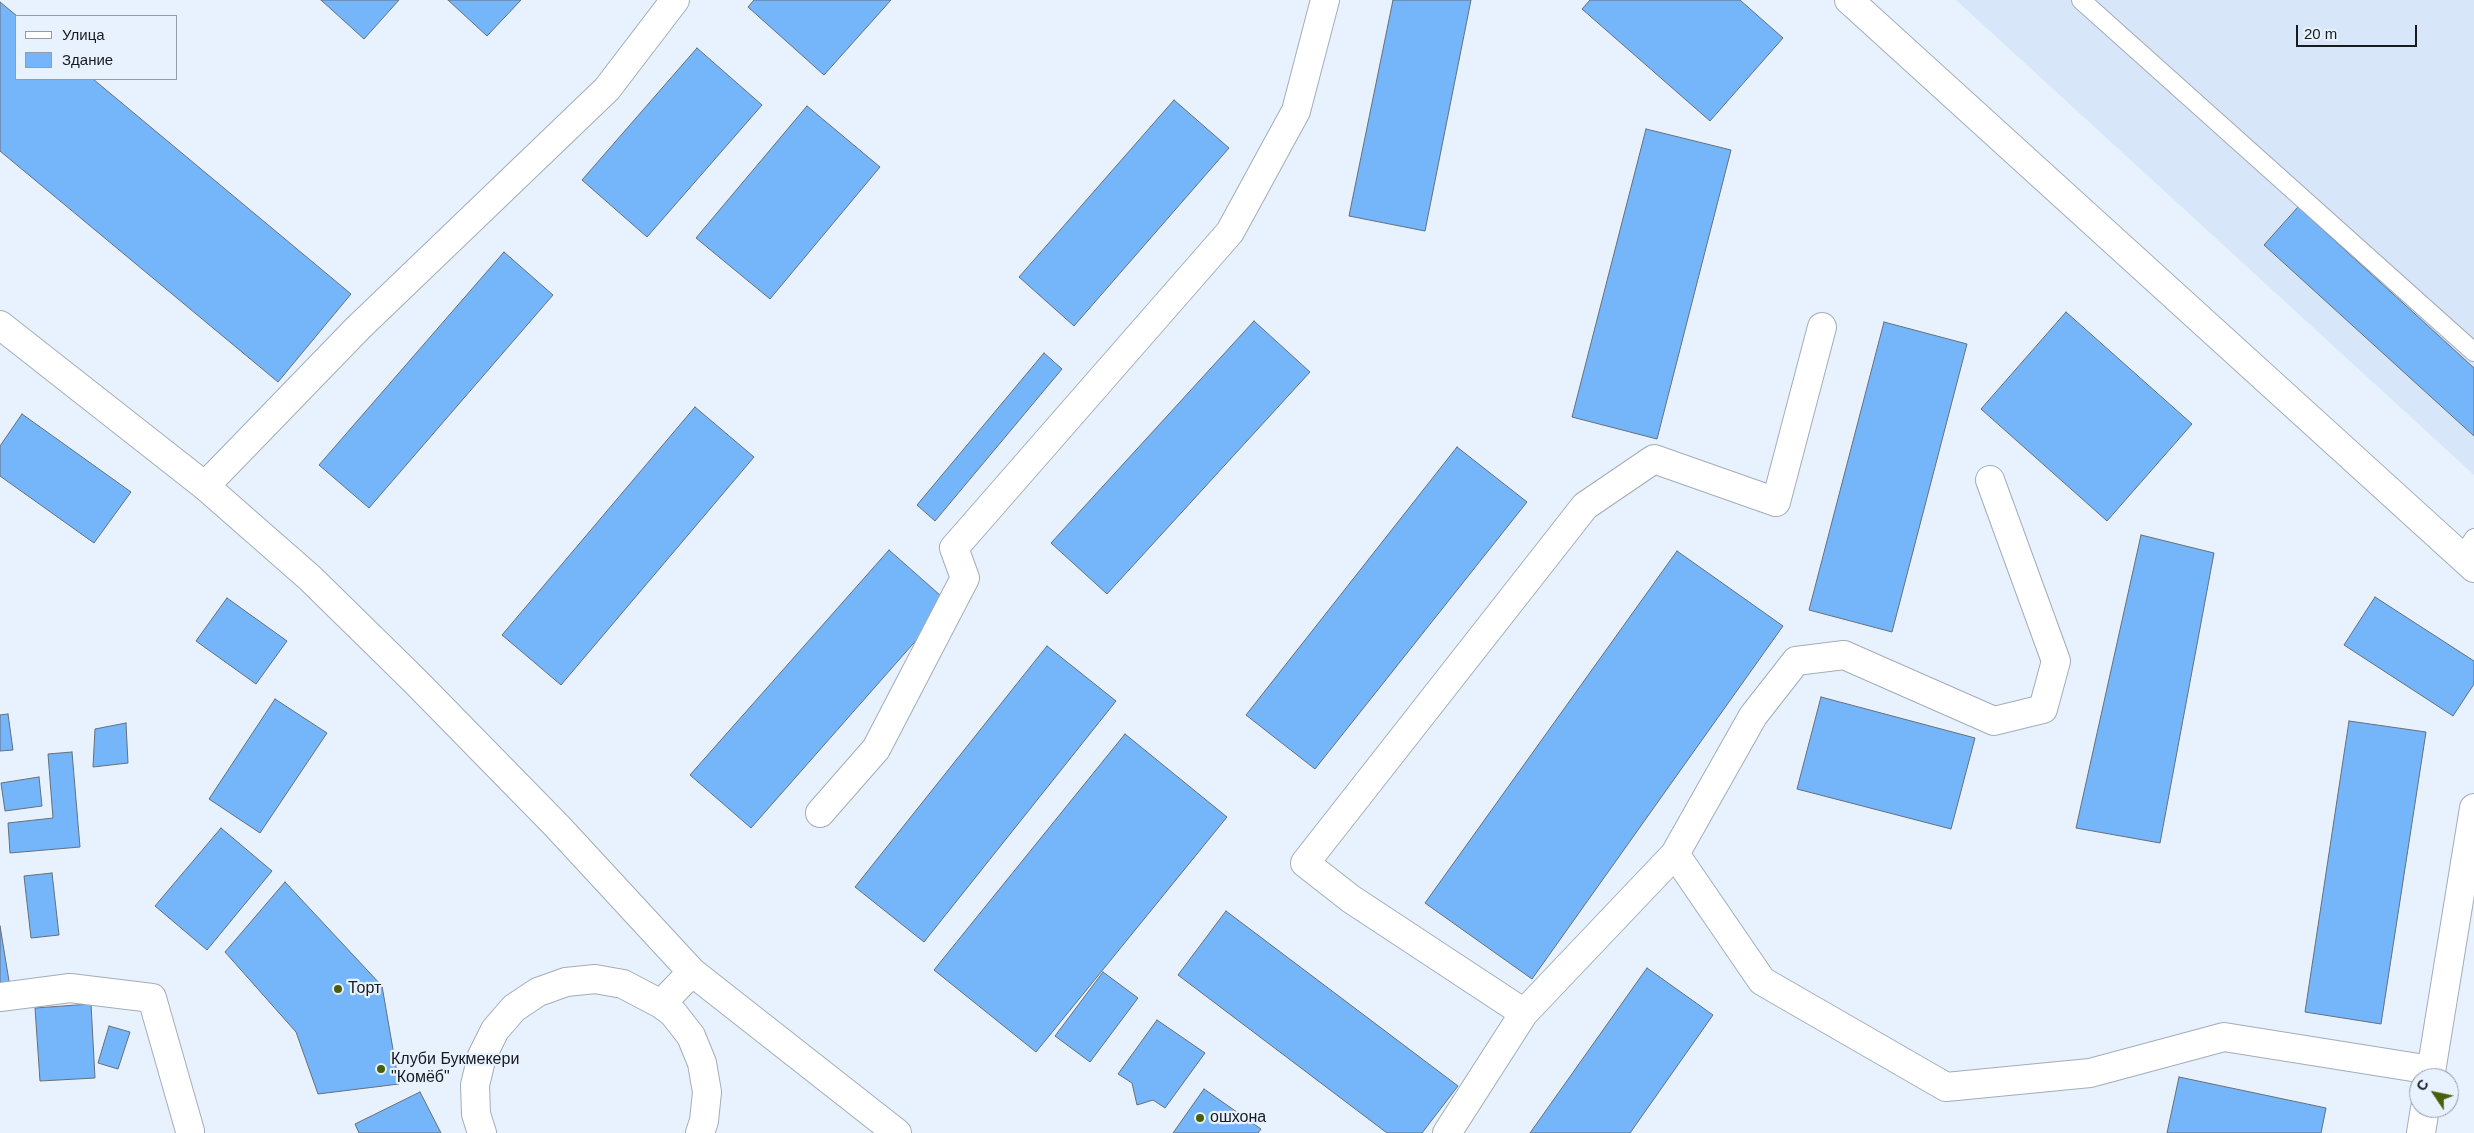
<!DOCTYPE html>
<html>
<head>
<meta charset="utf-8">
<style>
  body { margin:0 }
  #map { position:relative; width:2474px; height:1133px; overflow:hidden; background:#e7f2fe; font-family:Helvetica,sans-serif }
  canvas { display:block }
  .legend { position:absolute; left:15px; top:15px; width:162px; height:65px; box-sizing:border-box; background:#e7f2fe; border:1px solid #949ca5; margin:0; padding:6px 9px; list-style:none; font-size:15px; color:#171a1f }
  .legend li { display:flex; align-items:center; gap:10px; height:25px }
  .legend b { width:25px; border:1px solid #949ca5 }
  .north { position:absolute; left:2409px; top:1068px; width:50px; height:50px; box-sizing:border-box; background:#e7f2fe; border:1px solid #949ca5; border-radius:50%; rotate:304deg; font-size:14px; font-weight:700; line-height:20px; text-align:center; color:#171a1f }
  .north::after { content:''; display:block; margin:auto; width:18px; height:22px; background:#495f0a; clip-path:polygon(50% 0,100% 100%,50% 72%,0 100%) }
  .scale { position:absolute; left:2296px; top:25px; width:121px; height:22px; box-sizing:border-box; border:2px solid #171a1f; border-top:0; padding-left:6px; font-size:15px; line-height:18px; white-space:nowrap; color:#171a1f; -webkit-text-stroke:4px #e7f2fe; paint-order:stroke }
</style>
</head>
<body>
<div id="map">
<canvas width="2474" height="1133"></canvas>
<ul class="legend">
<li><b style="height:6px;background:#fff"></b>Улица</li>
<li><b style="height:14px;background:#75b5fa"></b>Здание</li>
</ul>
<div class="north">С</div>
<div class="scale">20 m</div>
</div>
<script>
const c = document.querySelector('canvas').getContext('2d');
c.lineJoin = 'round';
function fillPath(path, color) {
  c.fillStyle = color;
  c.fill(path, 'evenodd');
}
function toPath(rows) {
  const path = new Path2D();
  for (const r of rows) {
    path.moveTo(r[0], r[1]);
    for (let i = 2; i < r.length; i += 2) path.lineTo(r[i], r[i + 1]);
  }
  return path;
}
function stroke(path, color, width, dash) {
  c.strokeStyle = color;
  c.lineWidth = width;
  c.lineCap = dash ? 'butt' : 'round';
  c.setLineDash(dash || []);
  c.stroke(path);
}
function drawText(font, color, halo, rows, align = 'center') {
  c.font = font + ' Helvetica,sans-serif';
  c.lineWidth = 4.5;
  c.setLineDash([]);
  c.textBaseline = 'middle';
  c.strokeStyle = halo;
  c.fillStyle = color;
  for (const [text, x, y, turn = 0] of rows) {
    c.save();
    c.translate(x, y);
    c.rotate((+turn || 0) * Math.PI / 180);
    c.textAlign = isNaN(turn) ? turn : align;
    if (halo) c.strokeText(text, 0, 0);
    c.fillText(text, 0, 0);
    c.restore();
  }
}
fillPath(toPath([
  [1956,0,2474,0,2474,475]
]), '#d7e6f8');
const building = toPath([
  [321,0,399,0,364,39,321,0],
  [448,0,521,0,487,36,448,0],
  [754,0,891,0,824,75,748,7,754,0],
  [1393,0,1471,0,1425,231,1349,216,1393,0],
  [1590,0,1740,0,1783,38,1710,121,1582,9,1590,0],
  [0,2,17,16,16,79,93,79,351,294,278,382,0,151,0,2],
  [697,48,762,105,647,237,582,180,697,48],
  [1174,100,1229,148,1074,326,1019,277,1174,100],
  [807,106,880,167,770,299,696,238,807,106],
  [1646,129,1731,150,1657,439,1572,417,1646,129],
  [2298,207,2474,368,2474,436,2264,245,2298,207],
  [504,252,553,295,369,508,319,465,504,252],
  [2066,312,2192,424,2107,521,1981,409,2066,312],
  [1254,321,1310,372,1107,594,1051,543,1254,321],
  [1884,322,1967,344,1892,632,1809,610,1884,322],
  [1044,353,1062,369,935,521,917,505,1044,353],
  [695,407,754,457,561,685,502,635,695,407],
  [22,414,131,492,94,543,0,476,0,446,22,414],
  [1457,447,1527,502,1315,769,1246,715,1457,447],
  [2141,535,2214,553,2160,843,2076,828,2141,535],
  [889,550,949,603,751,828,690,775,889,550],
  [1677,551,1783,626,1532,979,1425,903,1677,551],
  [2375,597,2474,661,2474,684,2453,716,2344,645,2375,597],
  [227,598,287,641,256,684,196,641,227,598],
  [1047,646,1116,701,924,942,855,887,1047,646],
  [1821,697,1975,738,1951,829,1797,789,1821,697],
  [275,699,327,733,260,833,209,799,275,699],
  [8,714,13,750,0,751,0,715,8,714],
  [2349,721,2426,732,2381,1024,2305,1012,2349,721],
  [126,723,128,763,93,767,95,729,126,723],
  [1125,734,1227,817,1036,1052,934,970,1125,734],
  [72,752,80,847,10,853,8,823,53,818,48,754,72,752],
  [39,777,42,806,5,811,1,783,39,777],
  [221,828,272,871,207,950,155,906,221,828],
  [52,873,59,935,31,938,24,876,52,873],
  [285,882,382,986,399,1084,318,1094,296,1032,225,952,285,882],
  [1226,911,1458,1086,1422,1133,1387,1133,1178,975,1226,911],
  [0,926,10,987,0,989,0,926],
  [1647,968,1713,1015,1630,1133,1530,1133,1647,968],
  [1103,972,1138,998,1090,1062,1055,1036,1103,972],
  [91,1004,95,1078,40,1081,35,1008,91,1004],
  [1157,1020,1205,1053,1165,1108,1153,1100,1137,1105,1132,1083,1118,1074,1157,1020],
  [109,1026,130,1032,118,1069,98,1063,109,1026],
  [2179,1077,2326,1108,2321,1133,2167,1133,2179,1077],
  [1204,1089,1261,1129,1258,1133,1173,1133,1204,1089],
  [420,1092,441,1133,359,1133,355,1124,420,1092]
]);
fillPath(building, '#75b5fa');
stroke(building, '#666f7a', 1);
const lane = toPath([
  [2081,0,2474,352],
  [2462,557,2474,538]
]);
const street = toPath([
  [1849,0,2474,568],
  [205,486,358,328,607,89,675,0],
  [820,813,876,749,965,578,954,548,1230,232,1296,111,1325,0],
  [1675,854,1753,716,1796,661,1844,655,1994,721,2043,709,2056,661,1990,480],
  [0,997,70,988,152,998,190,1131],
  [1524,1013,1351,899,1305,863,1585,506,1654,459,1776,502,1822,327],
  [2430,1078,2474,808],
  [1447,1133,1524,1013,1675,854,1762,981,1946,1087,2090,1073,2224,1037,2431,1070],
  [2421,1133,2425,1108]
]);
const secondary = toPath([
  [0,325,205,486,310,578,415,681,557,826,692,972,897,1133],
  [661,1004,692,972],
  [482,1133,476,1114,475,1085,482,1056,495,1030,514,1008,538,992,566,982,595,979,623,984,661,1004,673,1013,691,1036,702,1063,707,1092,704,1121,700,1133]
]);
stroke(lane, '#a3adb8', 20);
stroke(street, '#a3adb8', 30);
stroke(secondary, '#a3adb8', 30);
stroke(lane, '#fff', 18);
stroke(street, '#fff', 28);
stroke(secondary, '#fff', 28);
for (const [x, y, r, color] of [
  [338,989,5,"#495f0a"],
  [381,1069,5,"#495f0a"],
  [1200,1118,5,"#495f0a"]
]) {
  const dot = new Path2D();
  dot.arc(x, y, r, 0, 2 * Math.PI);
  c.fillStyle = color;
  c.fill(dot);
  stroke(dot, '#e7f2fe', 2);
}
drawText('16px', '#171a1f', '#e7f2fe', [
  ["Торт",348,989],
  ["Клуби Букмекери",391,1060],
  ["\"Комёб\"",391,1078],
  ["ошхона",1210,1118]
], 'left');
</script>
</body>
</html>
